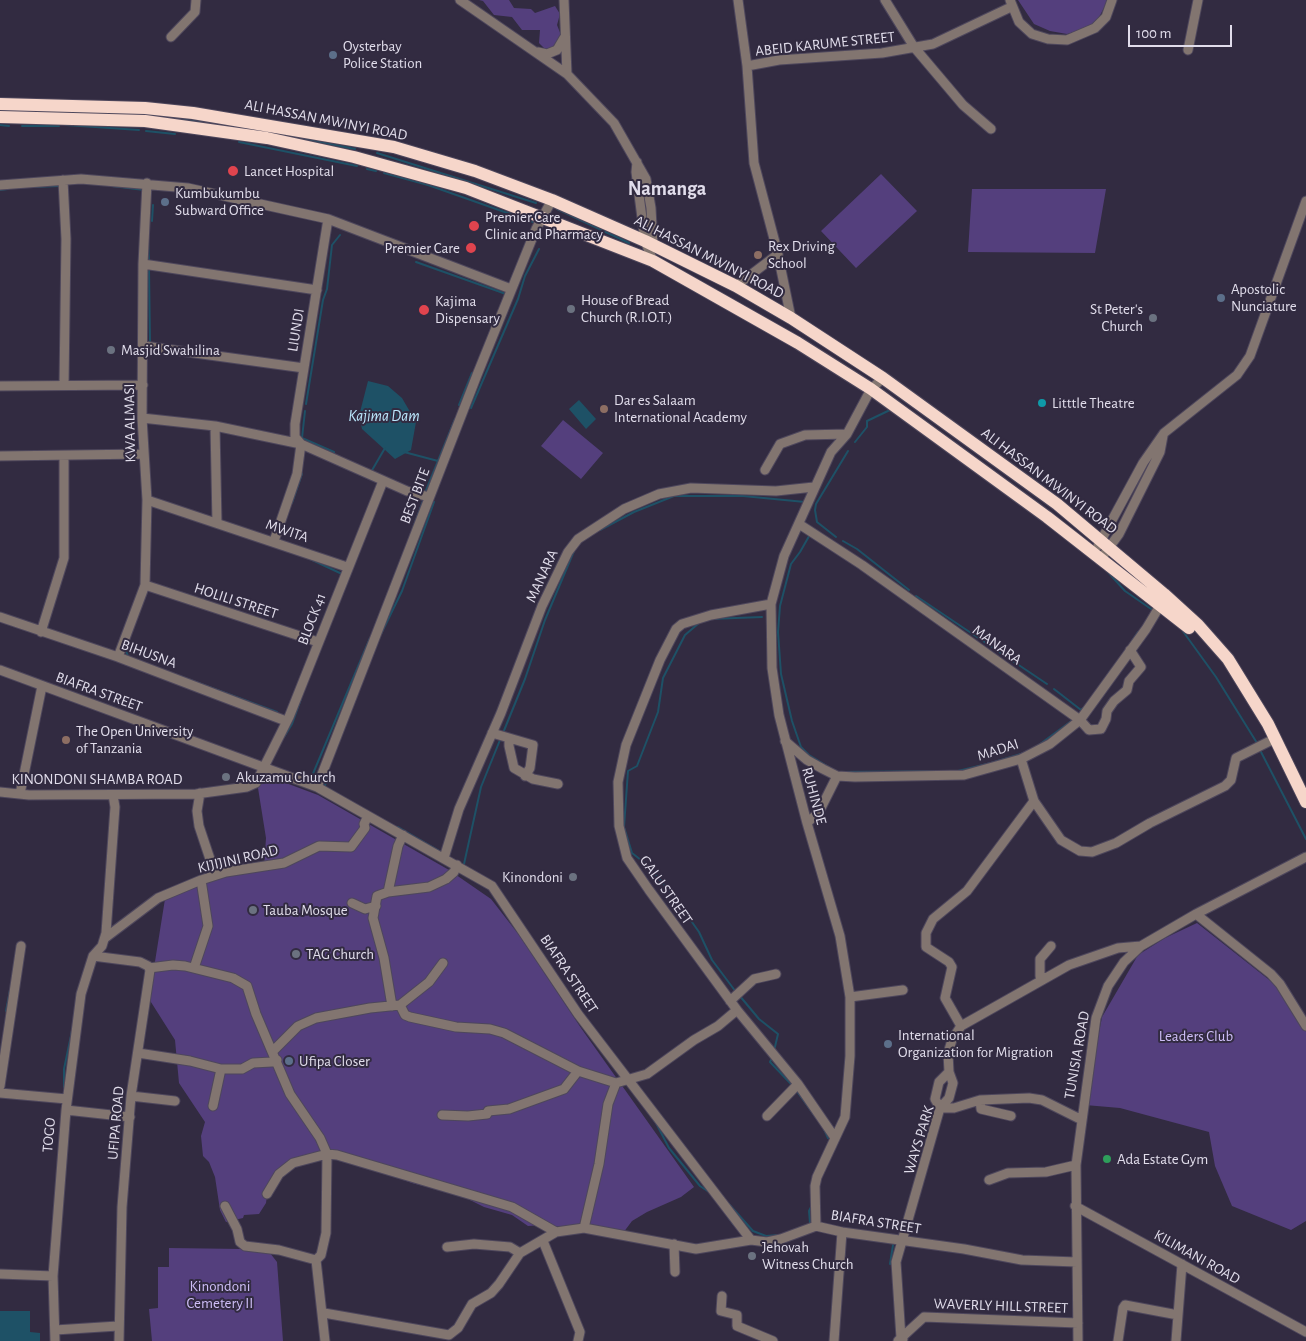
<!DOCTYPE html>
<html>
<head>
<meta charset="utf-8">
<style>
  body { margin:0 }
  #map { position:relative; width:1306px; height:1341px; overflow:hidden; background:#322b41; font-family:"Alegreya Sans",sans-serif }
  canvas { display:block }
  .scale { position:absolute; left:1128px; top:25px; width:104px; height:22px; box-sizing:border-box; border:2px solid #e1ddeb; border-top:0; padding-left:6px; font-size:15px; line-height:18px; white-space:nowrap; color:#e1ddeb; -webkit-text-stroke:4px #322b41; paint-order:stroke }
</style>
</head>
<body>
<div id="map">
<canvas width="1306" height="1341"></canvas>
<div class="scale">100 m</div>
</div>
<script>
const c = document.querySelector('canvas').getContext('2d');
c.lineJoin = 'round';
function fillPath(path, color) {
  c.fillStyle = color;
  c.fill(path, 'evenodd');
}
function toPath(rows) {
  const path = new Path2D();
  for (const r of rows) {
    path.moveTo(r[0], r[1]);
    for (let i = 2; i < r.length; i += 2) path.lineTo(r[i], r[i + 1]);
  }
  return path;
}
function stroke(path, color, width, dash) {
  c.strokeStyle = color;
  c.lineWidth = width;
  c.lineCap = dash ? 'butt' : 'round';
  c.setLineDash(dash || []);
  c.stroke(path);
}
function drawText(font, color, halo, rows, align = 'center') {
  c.font = font + ' "Alegreya Sans",sans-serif';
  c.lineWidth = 4;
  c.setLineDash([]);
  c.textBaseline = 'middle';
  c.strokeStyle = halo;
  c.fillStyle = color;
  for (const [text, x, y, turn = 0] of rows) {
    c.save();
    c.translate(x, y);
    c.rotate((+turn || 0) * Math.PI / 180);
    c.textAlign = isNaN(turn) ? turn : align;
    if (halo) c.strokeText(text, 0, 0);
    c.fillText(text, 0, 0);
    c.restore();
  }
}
fillPath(toPath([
  [479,0,509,0,514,8,531,9,535,13,555,6,560,14,557,25,561,35,554,48,545,49,539,43,540,30,522,30,512,17,494,15,483,1],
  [1018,0,1108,0,1097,21,1084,30,1067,34,1050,31,1034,24],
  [881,174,917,211,856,268,821,231],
  [972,189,1106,189,1095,253,968,252],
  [563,420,603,453,581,479,541,446],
  [262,774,318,795,449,870,491,899,519,935,581,1028,694,1187,681,1197,647,1212,632,1221,623,1233,543,1225,528,1226,512,1215,484,1207,462,1196,412,1183,361,1164,327,1156,284,1171,267,1196,266,1203,259,1214,244,1215,243,1218,226,1222,220,1210,215,1177,209,1162,203,1156,201,1136,205,1122,179,1083,175,1040,149,999,165,899,227,874,264,868,266,838,258,788],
  [1197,923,1282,990,1306,1031,1306,1221,1291,1230,1232,1206,1215,1166,1209,1132,1120,1108,1085,1105,1102,1017,1138,955,1165,938],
  [169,1248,243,1249,270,1253,277,1262,283,1341,152,1341,149,1309,158,1308,158,1267,169,1267]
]), '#543f7d');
fillPath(toPath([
  [368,381,388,386,402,398,416,422,411,450,395,459,362,429,359,416],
  [579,400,596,419,586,429,569,409],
  [0,1311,30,1311,30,1332,40,1333,40,1341,0,1341]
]), '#1e5166');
stroke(toPath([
  [107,113,125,114],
  [169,118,219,124],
  [0,125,9,126],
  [66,125,139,130],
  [22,126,59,126],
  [146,131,175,134],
  [275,133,355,149],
  [239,142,357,166],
  [377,153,536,203],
  [367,169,376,171],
  [384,173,428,185,533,222],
  [112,186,144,190],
  [32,187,59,186],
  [0,190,8,189],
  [557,209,629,243],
  [152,221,153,205],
  [552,230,560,233],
  [148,241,149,262],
  [416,262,506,294],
  [149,269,150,343],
  [306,404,323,300,327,289,332,245,340,235],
  [459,405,472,373],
  [471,408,518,299,525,276,539,249],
  [305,411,302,438,334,452,334,455],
  [855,442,867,427,867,421,890,410],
  [404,452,438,461],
  [371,472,385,448],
  [425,493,455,419],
  [292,503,302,474],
  [600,530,634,512,674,496,743,496,805,502],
  [412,531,424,498],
  [812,531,849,557,864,571,894,589,1074,719,1036,747,1024,753,991,763,958,771,837,772,809,755,801,747,792,721,781,674,778,632,780,606,791,564,800,552,812,531],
  [836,537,817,522,815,510,816,504,848,451],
  [843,541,857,549,909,590],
  [308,558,342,574],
  [1107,571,1125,591,1154,611],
  [916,596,1047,684],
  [710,619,762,617],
  [699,623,685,635,663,678,658,712,637,766,628,771,624,827,632,853,646,864,670,891,699,932,712,960,736,992],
  [1182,630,1216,677,1257,743],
  [381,634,402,591,434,502],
  [1132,641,1138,632],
  [125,648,128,656],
  [174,674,277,712],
  [1104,680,1111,670],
  [1054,689,1081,710,1083,708],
  [503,733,525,679,545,620,574,551],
  [284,737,292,724,301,699],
  [1260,750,1306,839],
  [312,776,370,638],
  [325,786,329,767],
  [398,827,443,853],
  [464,864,481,787,500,740],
  [739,995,759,1019,778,1034,774,1051],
  [6,1011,10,990],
  [1,1055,2,1045],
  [772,1058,770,1062,792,1085],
  [64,1087,64,1069,73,1026],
  [796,1090,817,1119],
  [643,1105,656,1123,669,1148,700,1186,709,1192],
  [824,1129,828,1138],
  [728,1203,753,1231,766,1236,779,1235],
  [728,1217,734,1225],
  [810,1223,809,1211,812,1205],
  [890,1264,893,1245]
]), '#1e5166', 2);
const minor = toPath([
  [460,0,567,74,614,123,646,179,651,208,653,245],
  [564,0,567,74],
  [738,0,747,66,754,163,777,250,791,318],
  [885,0,914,47,963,105,991,129],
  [1010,0,1019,22,1032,34,1048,39,1067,40,1095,28,1106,17,1112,0],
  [171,37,195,12,196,0],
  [1188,50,1198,0],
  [538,52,547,54,557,50,564,38],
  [747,66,779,60,882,53,933,44,1011,7],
  [637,162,636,172,645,241,653,261],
  [63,180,66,239,64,385],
  [0,185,81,179,188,188,328,219,511,289],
  [143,264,317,290],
  [736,286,778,254],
  [144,346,304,368],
  [0,386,143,385],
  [142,418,215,426,301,444,407,491,429,497],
  [215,426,217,523],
  [0,456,144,454],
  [765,470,780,444,805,435,847,434],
  [147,500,347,567],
  [799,524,862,565,1080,720,1089,730,1101,729,1106,719,1107,711,1114,701,1127,690,1129,681,1141,667,1130,650],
  [274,541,297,474,301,444,295,437,295,424,328,219],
  [1098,546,1143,463,1164,433,1237,375,1250,356,1306,201],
  [1100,560,1119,534,1160,452,1163,436],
  [145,585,318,642],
  [771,604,711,615,682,624,676,629,660,660,626,745,618,782,619,826,627,858,649,890,737,1010,798,1084,833,1135,836,1135],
  [0,617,118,657,286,721],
  [41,632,64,558,64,456],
  [118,657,145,585,147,500,142,418,143,264,147,183],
  [0,670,317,787,492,886,578,1014,751,1240,767,1242,781,1239,816,1226,842,1232,964,1249,1022,1260,1077,1262],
  [492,733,533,745,530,768,525,776],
  [509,739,509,746,514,768,533,779,558,784],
  [785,741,807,760,823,769,837,776,855,777,964,775,1021,759,1050,744,1080,720,1146,629,1161,604],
  [1021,759,1034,801,1061,840,1080,851,1092,852,1116,843,1150,823,1225,786,1231,780,1236,758,1270,741],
  [317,787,477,375,536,229,552,200],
  [0,792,29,795,196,794,247,787,256,783,289,717,383,481],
  [200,793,197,811,199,826,215,874],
  [20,794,42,686],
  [807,823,819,812,837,776],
  [444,858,459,809,501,713,542,606,568,552,578,539,624,509,659,494,691,488,776,491,814,487],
  [388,892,398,846,403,835],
  [352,903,365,909,376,906],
  [1196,914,1271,974,1280,984,1306,1026],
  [105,938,158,898,201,880,226,872,284,863,319,846,351,847,365,828,364,824,368,816],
  [93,956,140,962,148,966,150,970,131,1096,122,1207,119,1341],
  [149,968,173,965,185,966,233,978,247,986,256,1014,290,1094,320,1138,327,1154,326,1233,321,1255,316,1260],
  [194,968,208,926,201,880],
  [1046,978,1040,976,1040,959,1051,946],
  [850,997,903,990],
  [730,1001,754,979,776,974],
  [400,1005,405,1015,410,1017,456,1027,490,1029,504,1033,578,1071,616,1083,647,1074,694,1040,718,1026,737,1010],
  [392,1006,384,958,373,918,377,896,388,892,429,887,446,879,454,872,457,865],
  [961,1026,945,998,952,967,949,962,926,947,926,933,933,919,967,891,1034,801],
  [273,1051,298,1026,316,1018,370,1008,400,1005,429,982,443,963],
  [138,1053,190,1061,221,1069,242,1069,253,1063,272,1062,277,1060],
  [949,1072,939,1082,935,1099,940,1108,954,1108,980,1100,1029,1098,1042,1100,1080,1119],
  [0,1086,21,946],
  [0,1093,67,1099],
  [131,1096,175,1101],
  [980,1100,981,1109,1011,1116],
  [213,1106,221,1069],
  [66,1110,130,1117],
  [442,1115,468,1116,487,1114,488,1111,509,1109,564,1089,578,1071],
  [767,1116,798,1084],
  [989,1180,1008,1173,1046,1172,1076,1165],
  [267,1194,279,1174,293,1163,327,1154,337,1155,512,1207,556,1232],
  [225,1206,237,1229,240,1242,245,1246,279,1250,316,1260,325,1341],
  [1075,1206,1306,1332],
  [816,1226,815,1186,817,1177,845,1117,850,1056,850,997,840,936,807,823,779,715,772,668,771,604,784,556,831,452,847,434,871,389,883,378],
  [584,1228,599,1164,608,1104,616,1083],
  [543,1241,580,1332,578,1341],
  [674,1244,675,1272],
  [447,1247,474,1244,510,1247,520,1253],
  [0,1274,53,1276],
  [722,1296,721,1311,737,1315,737,1326,773,1341],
  [324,1313,449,1335,458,1328,472,1304,491,1293,499,1284,520,1253,556,1232,584,1228,696,1249,751,1240],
  [55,1330,118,1326],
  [903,1339,901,1338,924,1317,1078,1323],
  [55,1341,53,1276,66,1110,81,994,93,956,102,946,106,933,115,807,113,795],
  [834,1341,842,1232],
  [898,1341,901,1338,896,1262,940,1108,949,1098,953,1083,949,1072,948,1053,952,1040,961,1026,1069,965,1118,948,1141,946],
  [1078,1341,1076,1165,1096,1018,1108,986,1124,962,1141,946,1196,914,1306,857],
  [1118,1341,1123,1308,1125,1305,1178,1315],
  [1176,1341,1182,1264]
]);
const highway = toPath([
  [0,104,145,108,193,113,394,147,475,171,552,200,645,241,736,286,791,318,883,378,1057,504,1164,594,1198,625,1228,659,1268,724,1306,802],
  [0,117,145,121,267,138,354,157,466,188,653,261,798,343,871,389,1047,517,1189,628]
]);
stroke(minor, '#4e475c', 11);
stroke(highway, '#4e475c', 14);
stroke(minor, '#827570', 9);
stroke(highway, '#f6d6ca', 12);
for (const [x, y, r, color] of [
  [333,55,5,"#5c6f8a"],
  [233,171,6,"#e0444e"],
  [165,202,5,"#5c6f8a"],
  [474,226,6,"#e0444e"],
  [471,248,6,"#e0444e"],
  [758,255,5,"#8d6e63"],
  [1221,298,5,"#5c6f8a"],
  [571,309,5,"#6b7280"],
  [424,310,6,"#e0444e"],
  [1153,318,5,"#6b7280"],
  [111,350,5,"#6b7280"],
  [1042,403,5,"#0f9aa8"],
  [604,409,5,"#8d6e63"],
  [66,740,5,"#8d6e63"],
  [226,777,5,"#6b7280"],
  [573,877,5,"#6b7280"],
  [253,910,5,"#6b7280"],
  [296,954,5,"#6b7280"],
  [888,1044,5,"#5c6f8a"],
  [289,1061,5,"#5c6f8a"],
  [1107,1159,5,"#2e9e5b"],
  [752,1256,5,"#6b7280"]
]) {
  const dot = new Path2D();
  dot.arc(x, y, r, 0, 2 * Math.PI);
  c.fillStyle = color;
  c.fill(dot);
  stroke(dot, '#322b41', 2);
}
drawText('15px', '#e1ddeb', '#322b41', [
  ["ABEID KARUME STREET",825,44,-6],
  ["ALI HASSAN MWINYI ROAD",326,120,11],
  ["ALI HASSAN MWINYI ROAD",709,257,27],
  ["LIUNDI",296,330,-81],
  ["KWA ALMASI",130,423,-91],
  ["ALI HASSAN MWINYI ROAD",1049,481,37],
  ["BEST BITE",415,496,-69],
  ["MWITA",287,531,19],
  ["MANARA",542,576,-65],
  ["HOLILI STREET",236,601,18],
  ["BLOCK 41",312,619,-69],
  ["MANARA",997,645,36],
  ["BIHUSNA",149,654,20],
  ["BIAFRA STREET",99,692,20],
  ["MADAI",998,750,-18],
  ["KINONDONI SHAMBA ROAD",97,779],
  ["RUHINDE",814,796,75],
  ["KIJIJINI ROAD",238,859,-13],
  ["GALU STREET",666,890,55],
  ["BIAFRA STREET",569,974,56],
  ["TUNISIA ROAD",1077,1055,-80],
  ["UFIPA ROAD",116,1123,-85],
  ["TOGO",49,1135,-85],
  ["WAYS PARK",919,1140,-73],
  ["BIAFRA STREET",876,1222,9],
  ["KILIMANI ROAD",1197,1257,29],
  ["WAVERLY HILL STREET",1001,1306,2]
]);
drawText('15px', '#e1ddeb', '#322b41', [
  ["Oysterbay",343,46],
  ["Police Station",343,63],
  ["Lancet Hospital",244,171],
  ["Kumbukumbu",175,193],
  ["Subward Office",175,210],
  ["Premier Care",485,217],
  ["Clinic and Pharmacy",485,234],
  ["Rex Driving",768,246],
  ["School",768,263],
  ["Premier Care",460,248,"right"],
  ["Apostolic",1231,289],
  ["Nunciature",1231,306],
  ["House of Bread",581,300],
  ["Church (R.I.O.T.)",581,317],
  ["Kajima",435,301],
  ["Dispensary",435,318],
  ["St Peter's",1143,309,"right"],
  ["Church",1143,326,"right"],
  ["Masjid Swahilina",121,350],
  ["Dar es Salaam",614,400],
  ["International Academy",614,417],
  ["Litttle Theatre",1052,403],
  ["The Open University",76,731],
  ["of Tanzania",76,748],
  ["Akuzamu Church",236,777],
  ["Kinondoni",563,877,"right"],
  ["Tauba Mosque",263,910],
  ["TAG Church",306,954],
  ["International",898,1035],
  ["Organization for Migration",898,1052],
  ["Ufipa Closer",299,1061],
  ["Ada Estate Gym",1117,1159],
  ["Jehovah",762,1247],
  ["Witness Church",762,1264]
], 'left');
drawText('15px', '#cebef7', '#322b41', [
  ["Leaders Club",1196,1036],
  ["Kinondoni",220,1286],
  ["Cemetery II",220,1303]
]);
drawText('italic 16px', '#bbe7fc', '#322b41', [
  ["Kajima Dam",384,416]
]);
drawText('bold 20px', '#e1ddeb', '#322b41', [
  ["Namanga",667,189]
]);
</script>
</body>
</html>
